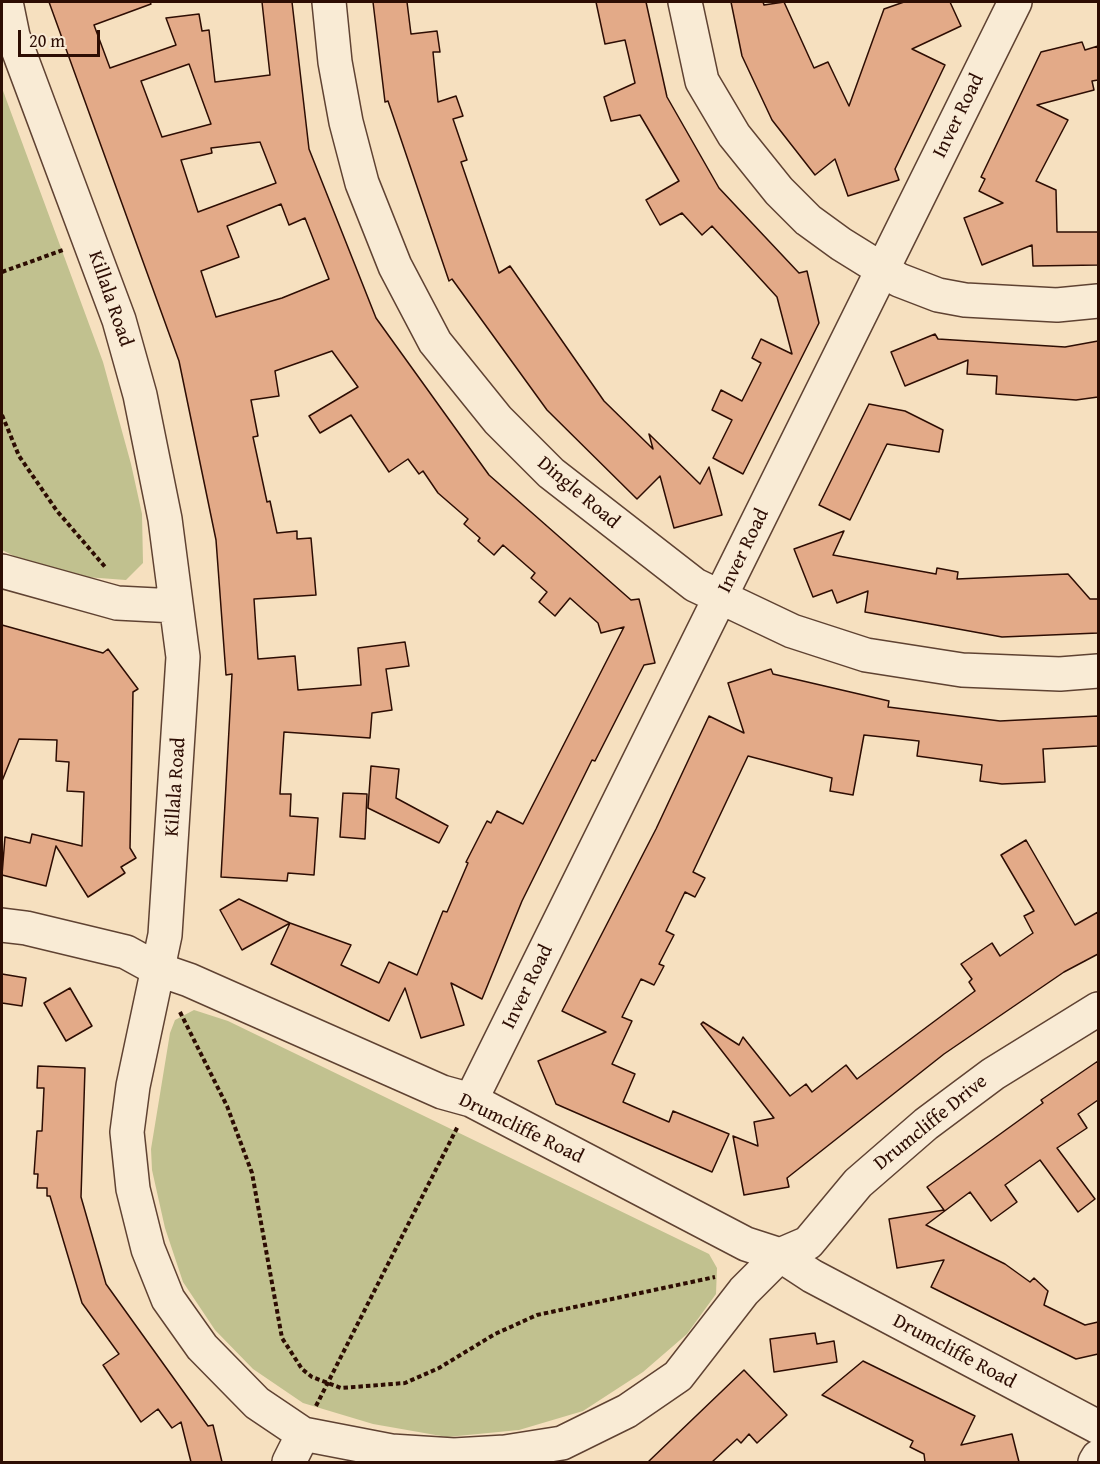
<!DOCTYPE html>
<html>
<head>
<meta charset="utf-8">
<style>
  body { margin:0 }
  #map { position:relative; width:1100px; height:1464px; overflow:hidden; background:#f6e0bf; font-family:"Gentium Book Plus",serif }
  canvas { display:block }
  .frame { position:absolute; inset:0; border:3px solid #2d0d03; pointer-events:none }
  .scale { position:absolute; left:18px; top:30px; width:82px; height:27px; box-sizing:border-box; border:3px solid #2d0d03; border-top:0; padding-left:8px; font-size:18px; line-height:21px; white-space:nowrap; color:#2d0d03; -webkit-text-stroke:4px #f9ebd5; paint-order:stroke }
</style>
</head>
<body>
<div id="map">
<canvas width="1100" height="1464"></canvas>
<div class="frame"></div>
<div class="scale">20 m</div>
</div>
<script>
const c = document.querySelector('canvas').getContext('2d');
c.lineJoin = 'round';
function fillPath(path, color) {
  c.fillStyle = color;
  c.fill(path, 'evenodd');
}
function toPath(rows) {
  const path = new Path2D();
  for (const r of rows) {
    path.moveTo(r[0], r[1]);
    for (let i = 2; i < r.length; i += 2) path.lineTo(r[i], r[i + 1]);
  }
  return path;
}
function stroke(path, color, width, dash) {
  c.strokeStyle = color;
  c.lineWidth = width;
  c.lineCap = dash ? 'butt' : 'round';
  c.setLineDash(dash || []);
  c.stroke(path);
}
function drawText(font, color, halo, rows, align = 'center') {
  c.font = font + ' "Gentium Book Plus",serif';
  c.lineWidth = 4.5;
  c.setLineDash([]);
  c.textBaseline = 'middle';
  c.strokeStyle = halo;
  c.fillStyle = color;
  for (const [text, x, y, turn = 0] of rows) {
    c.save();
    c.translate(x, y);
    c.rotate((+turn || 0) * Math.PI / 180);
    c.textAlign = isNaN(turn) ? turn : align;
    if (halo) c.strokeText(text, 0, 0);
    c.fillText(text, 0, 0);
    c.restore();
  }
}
fillPath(toPath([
  [2,88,103,362,131,464,142,514,143,563,126,580,72,576,22,560,2,550],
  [194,1010,228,1021,709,1254,717,1268,716,1294,687,1334,643,1372,583,1411,519,1430,447,1437,373,1424,303,1403,253,1369,215,1330,183,1282,165,1228,152,1170,151,1149,170,1033,175,1020]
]), '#c1c18f');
const building = toPath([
  [49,2,150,2,151,4,94,25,110,68,176,45,166,18,199,14,202,31,209,30,215,82,270,75,262,2,292,2,309,149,376,318,489,475,631,600,639,599,655,663,644,665,595,761,592,760,522,901,482,999,451,983,464,1025,421,1038,405,988,389,1021,271,964,290,923,351,945,341,965,379,983,389,962,417,975,443,911,447,912,468,863,466,862,487,821,491,823,497,811,523,824,624,627,601,633,598,623,570,598,555,616,539,602,547,592,531,578,535,573,503,545,494,555,478,541,480,538,464,524,468,519,438,493,423,471,419,474,408,459,389,472,351,415,320,433,309,416,358,387,332,351,275,371,279,396,251,400,258,436,253,437,267,502,270,501,277,533,297,531,297,539,311,538,316,595,254,599,258,659,295,656,298,690,361,685,358,648,405,642,409,666,386,669,392,710,372,713,370,738,284,732,280,794,291,794,290,816,318,818,314,875,288,873,287,881,221,877,232,674,226,675,216,540,179,361,49,2],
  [189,64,211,124,162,137,141,81,189,64],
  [260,142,276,183,198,212,181,160,212,153,211,148,260,142],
  [281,204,289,225,305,218,329,279,282,298,216,317,201,271,239,257,227,226,281,204],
  [373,2,407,2,411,34,437,31,440,52,433,52,438,102,456,96,463,116,453,119,467,160,461,162,499,273,510,266,604,401,653,449,649,434,700,484,709,467,722,515,674,528,660,476,637,499,547,410,452,279,449,281,388,101,385,102,373,2],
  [596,2,646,2,667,97,719,188,799,273,807,271,819,323,743,474,713,458,732,420,712,410,721,390,742,401,761,363,752,358,761,339,792,354,777,297,712,226,702,235,682,213,660,225,646,200,679,181,640,115,611,121,604,97,635,83,625,40,605,44,596,2],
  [731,2,763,2,764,5,784,2,814,68,828,62,849,106,884,9,904,2,950,2,961,26,912,49,945,65,895,169,899,180,848,196,835,159,815,175,772,120,742,56,731,2],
  [1082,42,1085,50,1098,46,1098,80,1092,81,1094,90,1037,105,1068,120,1036,181,1056,190,1057,232,1098,232,1098,265,1033,266,1032,245,982,265,964,218,1003,203,979,191,985,179,981,177,1041,52,1082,42],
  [935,334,938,339,1065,347,1098,341,1098,397,1076,400,996,394,997,376,967,374,968,360,905,386,891,352,935,334],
  [869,404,905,411,943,430,939,452,887,444,850,520,819,505,869,404],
  [844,531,833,555,936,574,937,568,958,572,957,579,1068,574,1090,599,1098,599,1098,633,1002,637,865,612,868,591,837,603,832,590,813,597,794,549,844,531],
  [2,625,103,653,108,649,138,689,133,692,130,848,136,858,121,867,125,873,88,897,56,846,46,886,2,875,5,837,30,843,32,834,82,846,84,792,67,791,69,762,56,761,57,740,19,739,2,781,2,625],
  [771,669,773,674,889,701,888,707,1000,721,1098,716,1098,746,1043,749,1045,782,1002,784,980,781,982,765,917,756,919,741,864,735,853,795,830,791,832,778,748,756,693,872,705,878,695,897,685,892,666,931,674,935,659,964,664,966,654,985,641,979,622,1017,632,1021,612,1064,635,1074,623,1102,669,1122,673,1111,729,1134,712,1172,556,1104,538,1061,606,1032,562,1011,656,829,709,716,744,733,728,683,771,669],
  [371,766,399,769,396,798,448,826,439,843,368,808,371,766],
  [343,793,367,794,365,839,340,837,343,793],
  [1026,840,1075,925,1098,912,1098,954,1064,972,944,1054,787,1178,789,1187,744,1195,733,1136,758,1146,754,1122,774,1118,701,1024,703,1022,739,1045,743,1037,790,1096,806,1084,812,1092,846,1065,857,1079,975,991,969,982,972,979,961,964,992,943,1000,956,1033,933,1024,916,1034,911,1001,855,1026,840],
  [239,899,290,923,242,950,220,910,239,899],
  [2,974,26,978,22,1006,2,1003,2,974],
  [70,988,92,1026,66,1041,44,1003,70,988],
  [1098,1061,1098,1100,1078,1114,1087,1128,1057,1148,1095,1199,1078,1212,1040,1160,1005,1185,1017,1202,991,1221,970,1192,926,1225,1005,1264,1030,1282,1034,1278,1048,1291,1044,1305,1085,1325,1098,1322,1098,1354,1076,1359,931,1287,944,1260,897,1268,889,1219,944,1210,927,1187,1043,1103,1041,1100,1098,1061],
  [38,1066,85,1068,81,1197,106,1284,208,1426,213,1425,222,1462,191,1462,181,1422,172,1428,158,1409,141,1422,103,1365,119,1354,82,1303,50,1196,47,1196,47,1188,37,1188,38,1174,34,1174,37,1131,42,1131,44,1088,37,1088,38,1066],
  [815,1333,817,1344,834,1341,837,1362,774,1372,770,1339,815,1333],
  [863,1361,975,1416,961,1445,1012,1434,1019,1462,925,1462,924,1454,910,1447,913,1441,822,1395,863,1361],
  [744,1370,787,1415,757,1443,749,1434,741,1443,737,1439,712,1462,648,1462,744,1370]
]);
fillPath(building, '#e3aa88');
stroke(building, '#2d0d03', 1.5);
const minor = toPath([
  [6,2,13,36,119,320,140,395,165,519,183,657,165,935,133,1086,127,1132,133,1189,148,1249,168,1299,202,1347,257,1403,303,1434,391,1451,454,1455,505,1452,562,1443,627,1411,678,1376,744,1291,780,1255,808,1243,858,1183,926,1124,993,1074,1098,1009],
  [329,2,335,62,346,122,362,183,395,266,435,342,498,420,551,473,695,585,792,631,866,655,962,670,1060,674,1098,671],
  [685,2,702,81,734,135,779,191,808,220,841,244,899,280,938,295,965,300,1057,305,1098,301],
  [2,571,117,603,176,606],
  [2,925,26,928,126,952,157,969,189,980,442,1092,471,1100,746,1244,780,1255,812,1276,1098,1427],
  [471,1100,1015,2],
  [289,1462,303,1434],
  [1095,1462,1098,1457]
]);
stroke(minor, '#5f4232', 36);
stroke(toPath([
  [2,272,63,250],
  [2,415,19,456,57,511,106,568],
  [180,1012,227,1106,252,1173,282,1338,302,1369,312,1377,341,1388,405,1383,439,1368,495,1334,537,1315,715,1277],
  [316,1406,458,1126]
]), '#2d0d03', 4, [4.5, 3]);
stroke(minor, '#f9ebd5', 33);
drawText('20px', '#2d0d03', '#f9ebd5', [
  ["Inver Road",959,116,-64],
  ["Killala Road",110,299,71],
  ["Dingle Road",578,493,40],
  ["Inver Road",744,551,-64],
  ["Killala Road",176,787,-86],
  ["Inver Road",528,987,-64],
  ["Drumcliffe Drive",931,1123,-39],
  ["Drumcliffe Road",521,1129,26],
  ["Drumcliffe Road",954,1352,28]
]);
</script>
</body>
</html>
